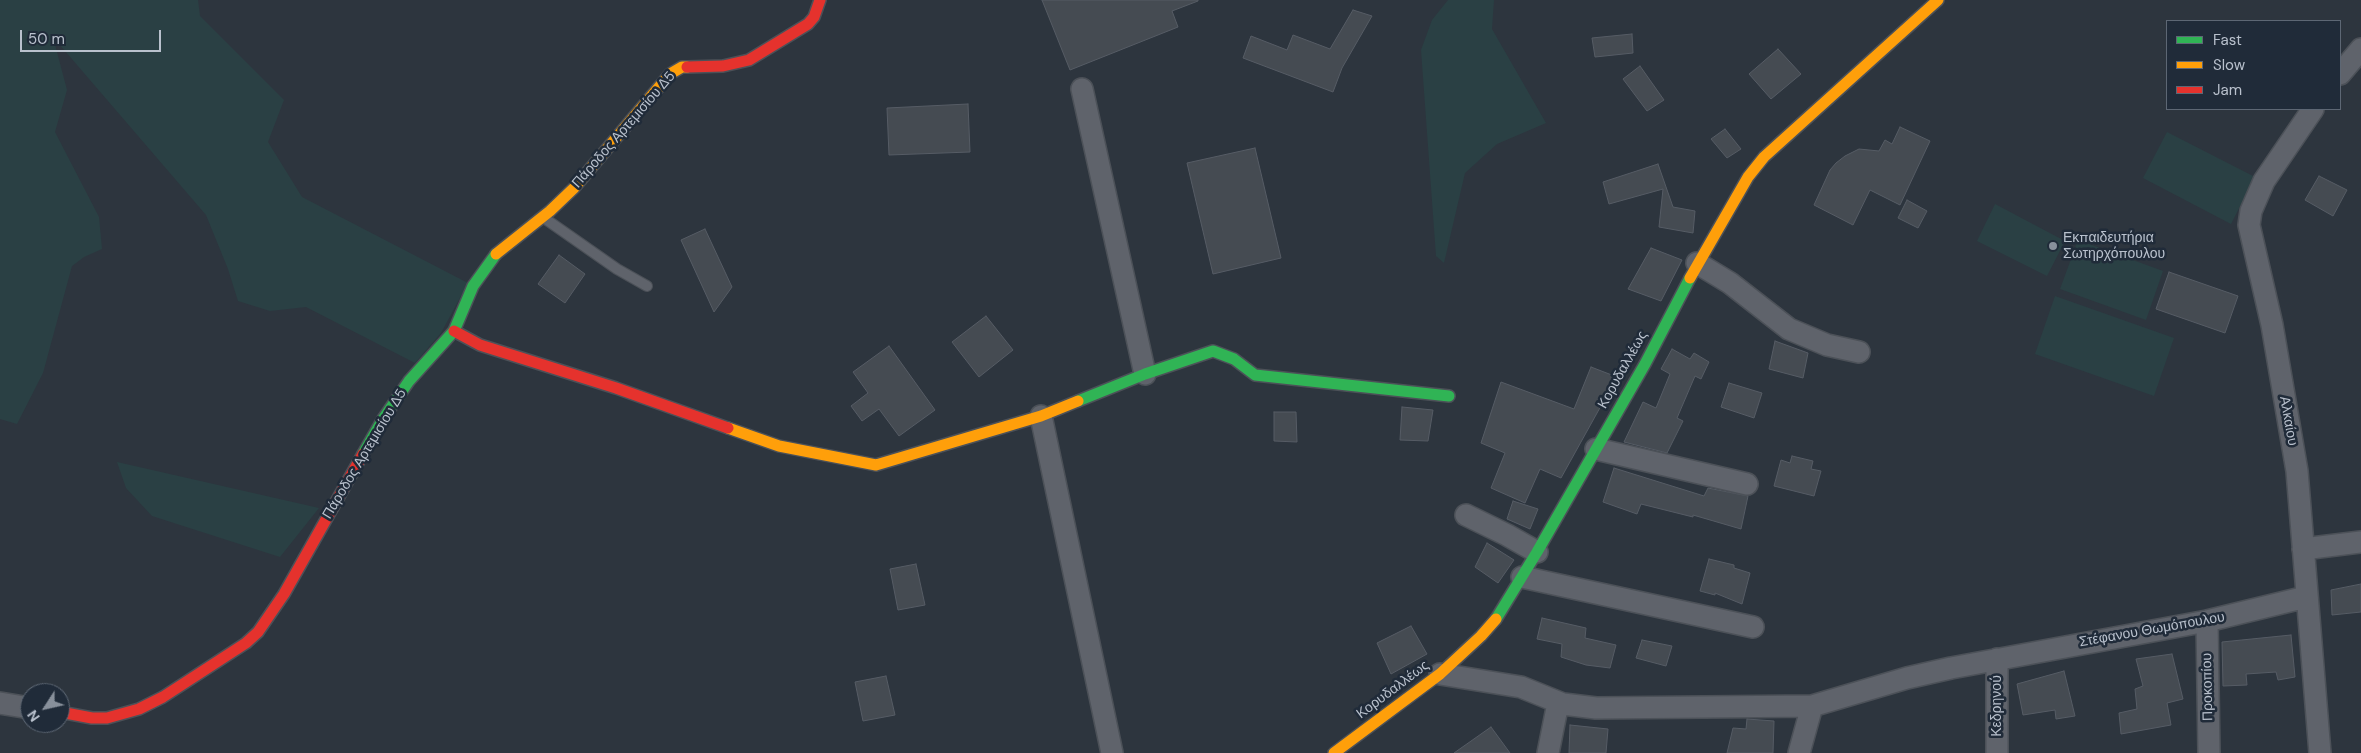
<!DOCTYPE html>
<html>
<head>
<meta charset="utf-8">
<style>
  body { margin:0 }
  #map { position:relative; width:2361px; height:753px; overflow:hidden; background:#2d353e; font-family:"DM Sans",sans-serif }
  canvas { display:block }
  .legend { position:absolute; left:2166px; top:20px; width:175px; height:90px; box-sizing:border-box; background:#202b39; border:1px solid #5d6774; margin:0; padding:6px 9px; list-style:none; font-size:15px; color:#b9c1cd }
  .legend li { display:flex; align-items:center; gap:10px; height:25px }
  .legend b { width:25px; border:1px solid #5d6774 }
  .north { position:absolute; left:20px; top:683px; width:50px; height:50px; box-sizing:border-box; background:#202b39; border:1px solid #5d6774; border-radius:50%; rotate:235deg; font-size:14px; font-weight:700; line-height:20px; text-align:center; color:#b9c1cd }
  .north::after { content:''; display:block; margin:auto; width:18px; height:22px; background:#88909b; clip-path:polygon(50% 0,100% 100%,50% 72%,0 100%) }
  .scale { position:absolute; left:20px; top:30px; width:141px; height:22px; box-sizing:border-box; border:2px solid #b9c1cd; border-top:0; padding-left:6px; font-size:15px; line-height:18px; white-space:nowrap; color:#b9c1cd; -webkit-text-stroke:4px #202b39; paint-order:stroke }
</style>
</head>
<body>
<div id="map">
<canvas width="2361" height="753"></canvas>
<ul class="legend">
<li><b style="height:6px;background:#30b455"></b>Fast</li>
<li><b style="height:6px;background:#ff9f0a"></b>Slow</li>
<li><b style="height:6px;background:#e5322d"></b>Jam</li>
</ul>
<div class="north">N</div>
<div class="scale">50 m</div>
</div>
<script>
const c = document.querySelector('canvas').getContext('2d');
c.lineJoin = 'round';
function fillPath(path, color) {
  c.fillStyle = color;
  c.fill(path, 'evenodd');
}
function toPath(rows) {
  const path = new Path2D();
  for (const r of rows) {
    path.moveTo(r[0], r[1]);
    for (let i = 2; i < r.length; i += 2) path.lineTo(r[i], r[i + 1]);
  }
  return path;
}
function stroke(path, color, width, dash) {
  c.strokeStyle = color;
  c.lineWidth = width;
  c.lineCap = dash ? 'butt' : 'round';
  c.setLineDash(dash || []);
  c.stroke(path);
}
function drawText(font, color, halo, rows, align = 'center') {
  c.font = font + ' "DM Sans",sans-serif';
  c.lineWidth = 5;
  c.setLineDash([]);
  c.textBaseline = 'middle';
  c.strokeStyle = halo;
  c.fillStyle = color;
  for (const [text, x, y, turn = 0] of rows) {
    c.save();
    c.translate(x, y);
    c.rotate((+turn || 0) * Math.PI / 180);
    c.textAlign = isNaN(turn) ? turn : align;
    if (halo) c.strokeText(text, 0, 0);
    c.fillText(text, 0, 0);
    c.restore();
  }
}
fillPath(toPath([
  [0,0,198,0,200,16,284,100,268,142,302,197,468,283,441,333,415,363,306,307,270,311,238,301,228,269,206,215,53,37,67,90,55,132,99,217,102,249,84,257,72,266,43,373,17,424,0,419],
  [1448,0,1494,0,1492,29,1546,123,1497,144,1465,173,1444,263,1436,256,1421,50,1432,20],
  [2167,132,2255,177,2231,224,2143,178],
  [1995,204,2065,241,2047,276,1977,241],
  [2078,240,2163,271,2146,320,2060,289],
  [2055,296,2174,338,2154,396,2035,354],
  [117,462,319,508,280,557,152,516,126,488]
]), '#2a4044');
const building = toPath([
  [1042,0,1198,0,1198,1,1172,11,1178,27,1070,70,1042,0],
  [1353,10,1372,16,1342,68,1333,92,1243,58,1251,36,1287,50,1293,35,1330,49,1353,10],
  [1632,34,1633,53,1595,57,1592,38,1632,34],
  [1778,49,1801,74,1771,99,1749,74,1778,49],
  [1640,66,1664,100,1647,111,1623,79,1640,66],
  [968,104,970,152,889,155,887,108,968,104],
  [1900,127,1930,141,1900,205,1870,190,1853,225,1814,205,1830,170,1836,163,1845,156,1859,149,1879,151,1885,140,1892,144,1900,127],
  [1725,129,1741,149,1727,158,1711,139,1725,129],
  [1255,148,1281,258,1213,274,1187,163,1255,148],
  [1658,164,1673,207,1695,211,1693,233,1659,227,1663,189,1609,204,1603,182,1658,164],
  [2319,176,2347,190,2333,216,2305,200,2319,176],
  [1907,200,1927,211,1918,228,1898,218,1907,200],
  [705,229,732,287,714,312,681,240,705,229],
  [1651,248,1682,260,1661,301,1628,289,1651,248],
  [559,255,585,274,565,303,538,284,559,255],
  [2169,272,2238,296,2225,333,2156,309,2169,272],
  [986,316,1013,350,979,377,952,342,986,316],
  [1775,341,1808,353,1803,378,1769,369,1775,341],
  [889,346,935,410,899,436,879,409,862,421,851,406,868,393,853,372,889,346],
  [1672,349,1690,359,1694,353,1709,362,1701,379,1695,376,1677,418,1683,421,1667,453,1624,442,1643,402,1656,408,1670,374,1661,369,1672,349],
  [1591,367,1617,377,1561,478,1540,469,1525,503,1491,488,1505,453,1481,443,1501,382,1574,409,1591,367],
  [1729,383,1762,393,1754,418,1721,407,1729,383],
  [1402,407,1433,410,1428,441,1400,440,1402,407],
  [1274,412,1296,412,1297,442,1274,441,1274,412],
  [1792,456,1813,461,1811,469,1821,471,1814,496,1774,486,1781,460,1790,463,1792,456],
  [1614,468,1704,496,1708,488,1748,496,1741,529,1693,515,1693,517,1641,504,1637,514,1603,502,1614,468],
  [1513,501,1538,509,1530,529,1507,519,1513,501],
  [1487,543,1514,560,1498,583,1475,567,1487,543],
  [1709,559,1734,565,1734,568,1750,573,1742,604,1715,593,1715,595,1700,591,1709,559],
  [916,564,925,605,898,610,890,569,916,564],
  [2361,584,2361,612,2332,615,2331,590,2361,584],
  [1542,618,1586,628,1585,638,1616,645,1610,668,1586,665,1561,657,1562,644,1537,639,1542,618],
  [1411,626,1427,654,1391,674,1377,643,1411,626],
  [2291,635,2295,677,2278,680,2276,672,2246,674,2247,685,2223,686,2222,642,2291,635],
  [1642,640,1672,646,1666,666,1636,658,1642,640],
  [2172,654,2183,699,2167,703,2171,725,2121,734,2119,713,2137,709,2135,689,2143,686,2136,659,2172,654],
  [2064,671,2075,716,2056,719,2055,710,2023,715,2017,684,2064,671],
  [886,676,895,715,863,721,855,682,886,676],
  [1747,719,1774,721,1773,753,1727,753,1733,728,1746,729,1747,719],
  [1570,725,1608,729,1606,753,1569,753,1570,725],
  [1491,727,1510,753,1454,753,1491,727]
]);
fillPath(building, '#454b52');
stroke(building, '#565c65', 1);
const lane = toPath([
  [544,218,617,269,647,286]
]);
const street = toPath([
  [2340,74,2361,49],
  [1082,89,1145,374],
  [2313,109,2264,181,2251,211,2249,225,2272,325,2297,471,2320,753],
  [1697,263,1730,283,1789,329,1827,345,1859,352],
  [1041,416,1112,753],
  [1596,449,1747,484],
  [1466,515,1507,535,1537,552],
  [2303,549,2361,542],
  [1522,577,1753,627],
  [2207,621,2209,753],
  [1440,674,1521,687,1563,704,1596,708,1812,706,1907,678,1951,668,2207,621,2306,597],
  [0,703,30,708],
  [1548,753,1558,703],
  [1799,753,1812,706],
  [1997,753,1997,659]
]);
const fast = toPath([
  [1078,401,1145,374,1213,351,1234,359,1255,375,1449,396],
  [363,454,383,419,409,381,454,331,473,286,496,254],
  [1496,619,1537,552,1645,364,1690,278]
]);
const slow = toPath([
  [496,254,550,211,574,188,670,74,682,67,687,67],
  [1690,278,1748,177,1764,157,1938,0],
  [728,428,779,446,876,465,1041,416,1078,401],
  [1334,753,1440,674,1481,636,1496,619]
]);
const jam = toPath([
  [687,67,723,66,749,60,808,24,814,17,820,0],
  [454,331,480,345,616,388,728,428],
  [60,712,92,718,107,718,139,709,163,697,246,643,258,632,284,594,363,454]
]);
stroke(lane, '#4c5158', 12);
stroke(street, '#4c5158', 24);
stroke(fast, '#4c5158', 14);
stroke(slow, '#4c5158', 14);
stroke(jam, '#4c5158', 14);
stroke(lane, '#5f636b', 10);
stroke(street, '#5f636b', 21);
stroke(fast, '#30b455', 11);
stroke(slow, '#ff9f0a', 11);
stroke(jam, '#e5322d', 11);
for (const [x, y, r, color] of [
  [2053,246,5,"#88909b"]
]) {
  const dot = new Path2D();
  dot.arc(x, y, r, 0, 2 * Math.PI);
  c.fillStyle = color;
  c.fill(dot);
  stroke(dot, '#202b39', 2);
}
drawText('14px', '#b9c1cd', '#202b39', [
  ["Πάροδος Αρτεμισίου Δ5",624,130,-49],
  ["Κορυδαλλέως",1623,370,-61],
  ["Αλκαίου",2288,421,80],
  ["Πάροδος Αρτεμισίου Δ5",365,454,-59],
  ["Στέφανου Θωμόπουλου",2152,630,-10],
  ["Προκοπίου",2208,687,-91],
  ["Κορυδαλλέως",1393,690,-37],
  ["Κεδρηνού",1997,706,-90]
]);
drawText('14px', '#b9c1cd', '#202b39', [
  ["Εκπαιδευτήρια",2063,238],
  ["Σωτηρχόπουλου",2063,254]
], 'left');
</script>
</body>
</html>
